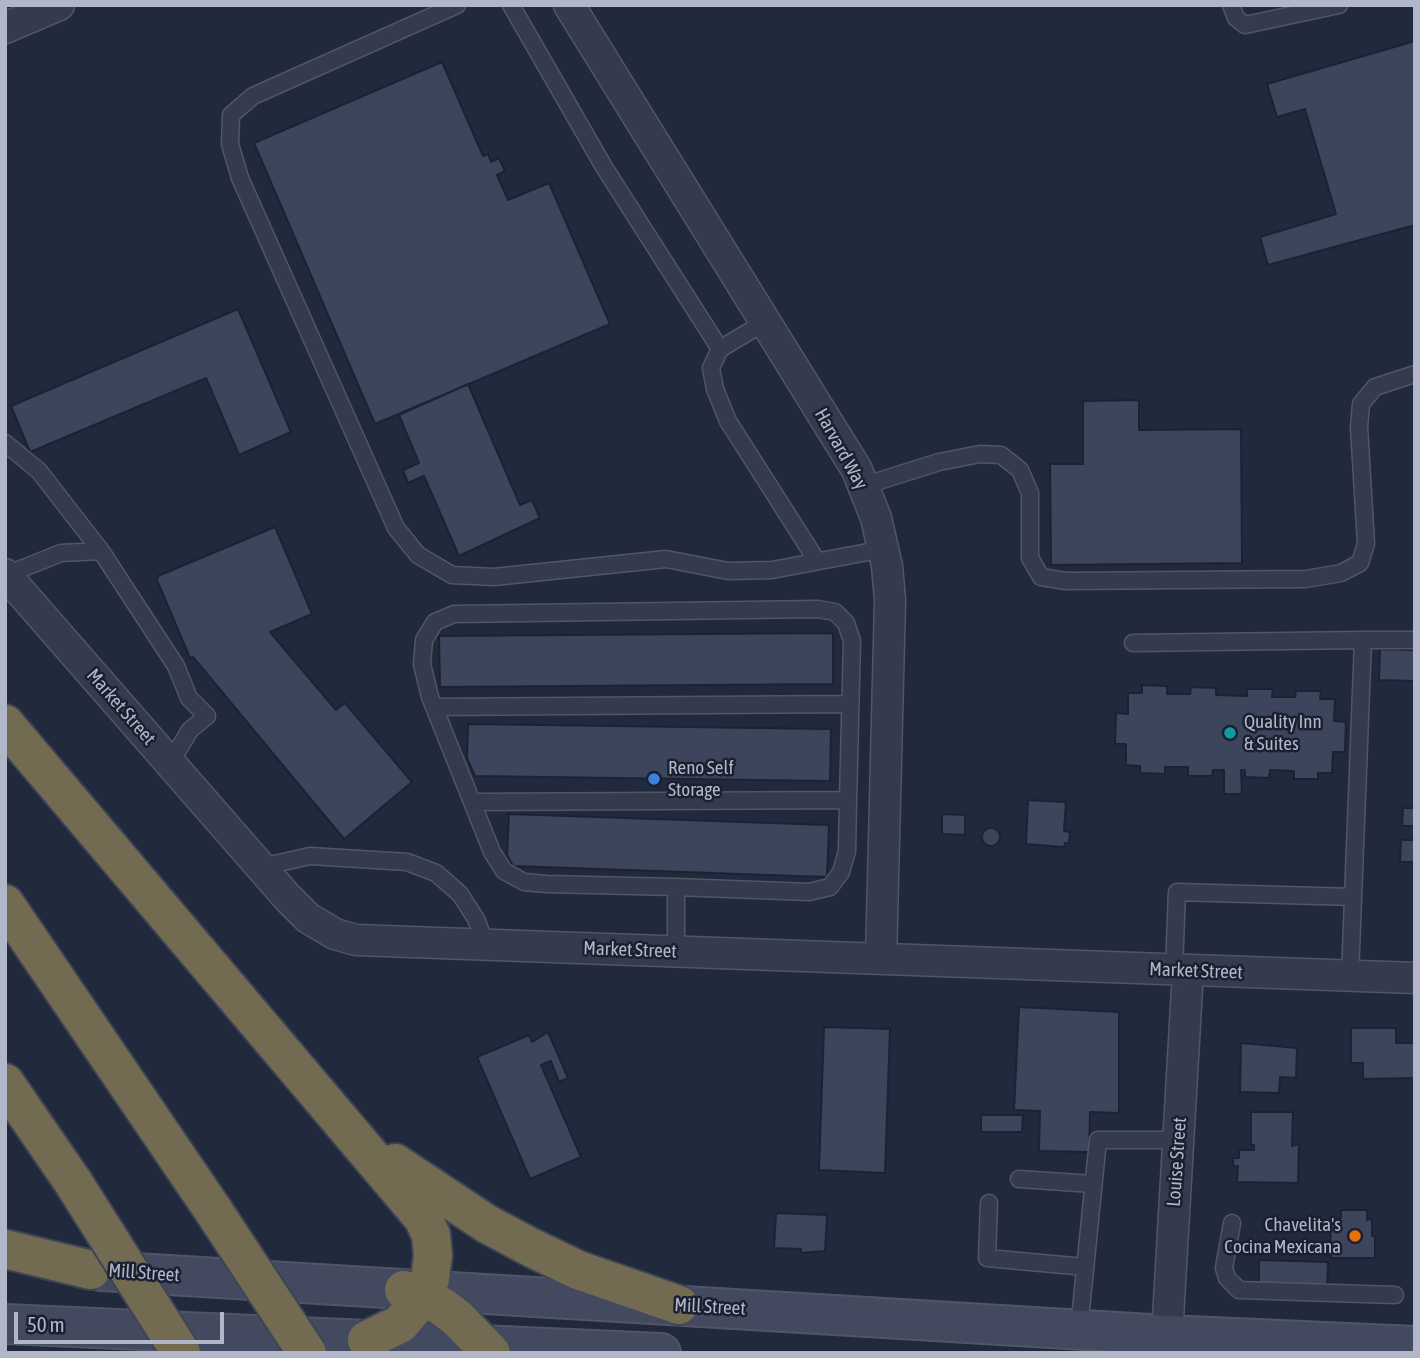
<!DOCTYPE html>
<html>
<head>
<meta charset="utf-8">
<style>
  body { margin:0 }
  #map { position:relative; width:1420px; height:1358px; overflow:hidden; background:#21293c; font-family:"Asap Condensed",sans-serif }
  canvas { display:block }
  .frame { position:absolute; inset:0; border:7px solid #b1b6c8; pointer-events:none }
  .scale { position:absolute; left:14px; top:1312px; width:210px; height:32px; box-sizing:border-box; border:4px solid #b1b6c8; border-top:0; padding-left:9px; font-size:21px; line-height:24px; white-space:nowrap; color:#b1b6c8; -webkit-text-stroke:5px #1b2031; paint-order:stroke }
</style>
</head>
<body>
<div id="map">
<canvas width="1420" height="1358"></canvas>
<div class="frame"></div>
<div class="scale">50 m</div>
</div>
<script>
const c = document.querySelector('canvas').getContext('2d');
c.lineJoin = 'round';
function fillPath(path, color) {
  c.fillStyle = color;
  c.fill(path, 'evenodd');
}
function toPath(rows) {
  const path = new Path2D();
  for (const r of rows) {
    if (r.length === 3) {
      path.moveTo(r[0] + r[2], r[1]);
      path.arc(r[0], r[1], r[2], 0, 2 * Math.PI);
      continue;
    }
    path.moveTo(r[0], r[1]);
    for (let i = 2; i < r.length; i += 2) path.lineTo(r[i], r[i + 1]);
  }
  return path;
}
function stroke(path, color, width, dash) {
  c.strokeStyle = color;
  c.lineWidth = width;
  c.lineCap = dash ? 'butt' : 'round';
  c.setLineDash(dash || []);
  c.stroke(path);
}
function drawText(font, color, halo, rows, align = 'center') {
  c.font = font + ' "Asap Condensed",sans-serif';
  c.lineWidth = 5;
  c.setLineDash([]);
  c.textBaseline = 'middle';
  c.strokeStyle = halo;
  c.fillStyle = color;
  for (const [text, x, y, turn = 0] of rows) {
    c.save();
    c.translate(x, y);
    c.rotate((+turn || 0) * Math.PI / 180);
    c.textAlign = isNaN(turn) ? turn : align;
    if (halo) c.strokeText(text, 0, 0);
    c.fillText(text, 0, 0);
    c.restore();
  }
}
const building = toPath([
  [1415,41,1415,225,1268,265,1260,237,1336,214,1305,109,1277,117,1267,84,1415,41],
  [442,62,483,156,488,154,491,162,499,158,505,171,497,175,508,200,549,183,610,324,375,424,254,143,442,62],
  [238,309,291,432,239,455,206,378,30,452,11,406,238,309],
  [468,384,520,505,532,500,540,518,459,556,424,476,408,483,403,470,419,463,399,415,468,384],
  [1139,400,1139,430,1241,429,1242,563,1051,565,1050,464,1083,464,1083,401,1139,400],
  [275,527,312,614,270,632,336,710,345,703,412,782,344,839,193,657,190,658,157,580,158,576,275,527],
  [833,633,833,684,440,687,439,636,833,633],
  [1380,649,1415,650,1415,681,1379,680,1380,649],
  [1142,685,1167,686,1167,694,1190,694,1191,687,1216,688,1216,695,1247,696,1247,689,1273,689,1272,697,1295,697,1296,691,1321,691,1320,699,1335,699,1334,721,1346,722,1345,752,1333,752,1332,773,1318,773,1318,779,1294,779,1294,771,1270,770,1269,778,1245,777,1245,770,1241,770,1242,794,1224,794,1224,770,1213,770,1212,776,1188,776,1188,767,1165,767,1165,774,1140,773,1140,766,1126,765,1126,744,1115,744,1116,713,1128,714,1128,693,1142,693,1142,685],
  [468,724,831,729,830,781,475,776,467,758,468,724],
  [1028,800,1066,802,1064,831,1070,832,1069,843,1065,843,1064,847,1026,844,1028,800],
  [1403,808,1415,808,1415,826,1402,826,1403,808],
  [509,814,829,825,827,877,513,866,507,855,509,814],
  [942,814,965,815,965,835,942,834,942,814],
  [991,837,9],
  [1401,840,1415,840,1415,862,1400,862,1401,840],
  [1019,1007,1119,1012,1119,1113,1090,1112,1089,1152,1039,1151,1040,1111,1014,1110,1019,1007],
  [824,1027,890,1029,885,1173,819,1170,824,1027],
  [1351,1028,1396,1028,1396,1043,1415,1043,1415,1078,1363,1079,1363,1063,1351,1063,1351,1028],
  [548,1032,568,1078,559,1082,551,1061,541,1065,581,1157,530,1179,477,1057,529,1035,532,1042,548,1032],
  [1241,1043,1297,1048,1296,1078,1280,1077,1279,1093,1240,1092,1241,1043],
  [1251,1112,1293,1112,1292,1146,1299,1144,1298,1183,1237,1182,1238,1166,1233,1166,1233,1158,1239,1158,1239,1150,1254,1150,1254,1145,1251,1145,1251,1112],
  [981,1115,1023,1115,1022,1132,981,1132,981,1115],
  [1341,1210,1367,1210,1367,1220,1372,1219,1372,1236,1375,1236,1375,1258,1331,1258,1330,1218,1341,1218,1341,1210],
  [776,1213,827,1215,825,1251,801,1253,801,1249,774,1248,776,1213],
  [1259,1260,1328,1262,1327,1290,1259,1285,1259,1260]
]);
fillPath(building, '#3d455c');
stroke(building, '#1d2233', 2);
const lane = toPath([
  [457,5,253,96,231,115,230,144,240,178,396,528,418,555,452,575,494,577,666,559,728,571,772,570,884,549],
  [511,5,604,167,720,349,765,322],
  [1231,5,1236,18,1245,25,1339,5],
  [720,349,711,368,715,389,728,421,817,561],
  [5,443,39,471,101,551,176,666,189,698,207,716,190,730,170,763],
  [863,486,939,462,980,454,1001,455,1020,470,1030,493,1030,558,1041,577,1066,581,1306,579,1341,573,1360,563,1366,544,1359,427,1361,404,1375,387,1415,374],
  [6,575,61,553,101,551],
  [1363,640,1415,640],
  [1133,643,1363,640,1350,976],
  [434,707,850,704],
  [472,802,848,800],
  [261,867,310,856,407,862,436,873,460,894,476,919,486,945],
  [676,887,547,884,524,882,504,871,492,852,430,697,422,664,424,640,435,622,454,614,818,609,835,612,846,623,852,641,848,800,847,851,841,872,830,887,809,892,676,887,676,951],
  [1174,969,1177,892,1353,897],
  [1019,1179,1093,1184],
  [989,1203,987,1258,1085,1267],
  [1232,1223,1224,1268,1227,1278,1239,1290,1395,1295],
  [1079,1329,1098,1140,1178,1140]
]);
const street = toPath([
  [569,5,857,470,876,518,887,566,890,600,881,959],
  [5,28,59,5],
  [5,574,287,897,308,918,335,934,356,940,1415,978],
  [1166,1353,1188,971]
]);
const secondary = toPath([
  [102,1271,1167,1335,1415,1346],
  [5,1324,661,1353]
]);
const highway = toPath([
  [5,724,423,1218,431,1235,433,1255,430,1279,423,1297,400,1324,367,1340],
  [5,904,213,1210],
  [5,1083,73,1182],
  [395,1163,487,1224,532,1248,578,1270,679,1305],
  [5,1249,91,1270],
  [404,1290,441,1306,457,1318,491,1353]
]);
stroke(lane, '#515667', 19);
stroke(street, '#515667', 33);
stroke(secondary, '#515667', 42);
stroke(highway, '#3e4354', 42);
stroke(lane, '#353b4c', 16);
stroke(street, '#353b4c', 30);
stroke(secondary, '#43495f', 38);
stroke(highway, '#726b52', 38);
const highwayBridge = toPath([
  [73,1182,181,1353],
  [213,1210,307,1353]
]);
stroke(highwayBridge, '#3e4354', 42, []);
stroke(highwayBridge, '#726b52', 38);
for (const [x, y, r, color] of [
  [1230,733,7,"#0f9aa8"],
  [654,779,7,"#3f7fe0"],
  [1355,1236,7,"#e8710a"]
]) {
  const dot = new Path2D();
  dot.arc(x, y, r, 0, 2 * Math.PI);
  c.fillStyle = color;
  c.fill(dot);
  stroke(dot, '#1b2031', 2.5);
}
drawText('19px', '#b1b6c8', '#1b2031', [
  ["Harvard Way",841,449,61],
  ["Market Street",121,707,49],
  ["Market Street",630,950,2],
  ["Market Street",1196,971,2],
  ["Louise Street",1177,1162,-86],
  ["Mill Street",144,1273,4],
  ["Mill Street",710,1307,3]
]);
drawText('19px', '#b1b6c8', '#1b2031', [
  ["Quality Inn",1244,722],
  ["& Suites",1244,744],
  ["Reno Self",668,768],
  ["Storage",668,790],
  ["Chavelita's",1341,1225,"right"],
  ["Cocina Mexicana",1341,1247,"right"]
], 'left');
</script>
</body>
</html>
